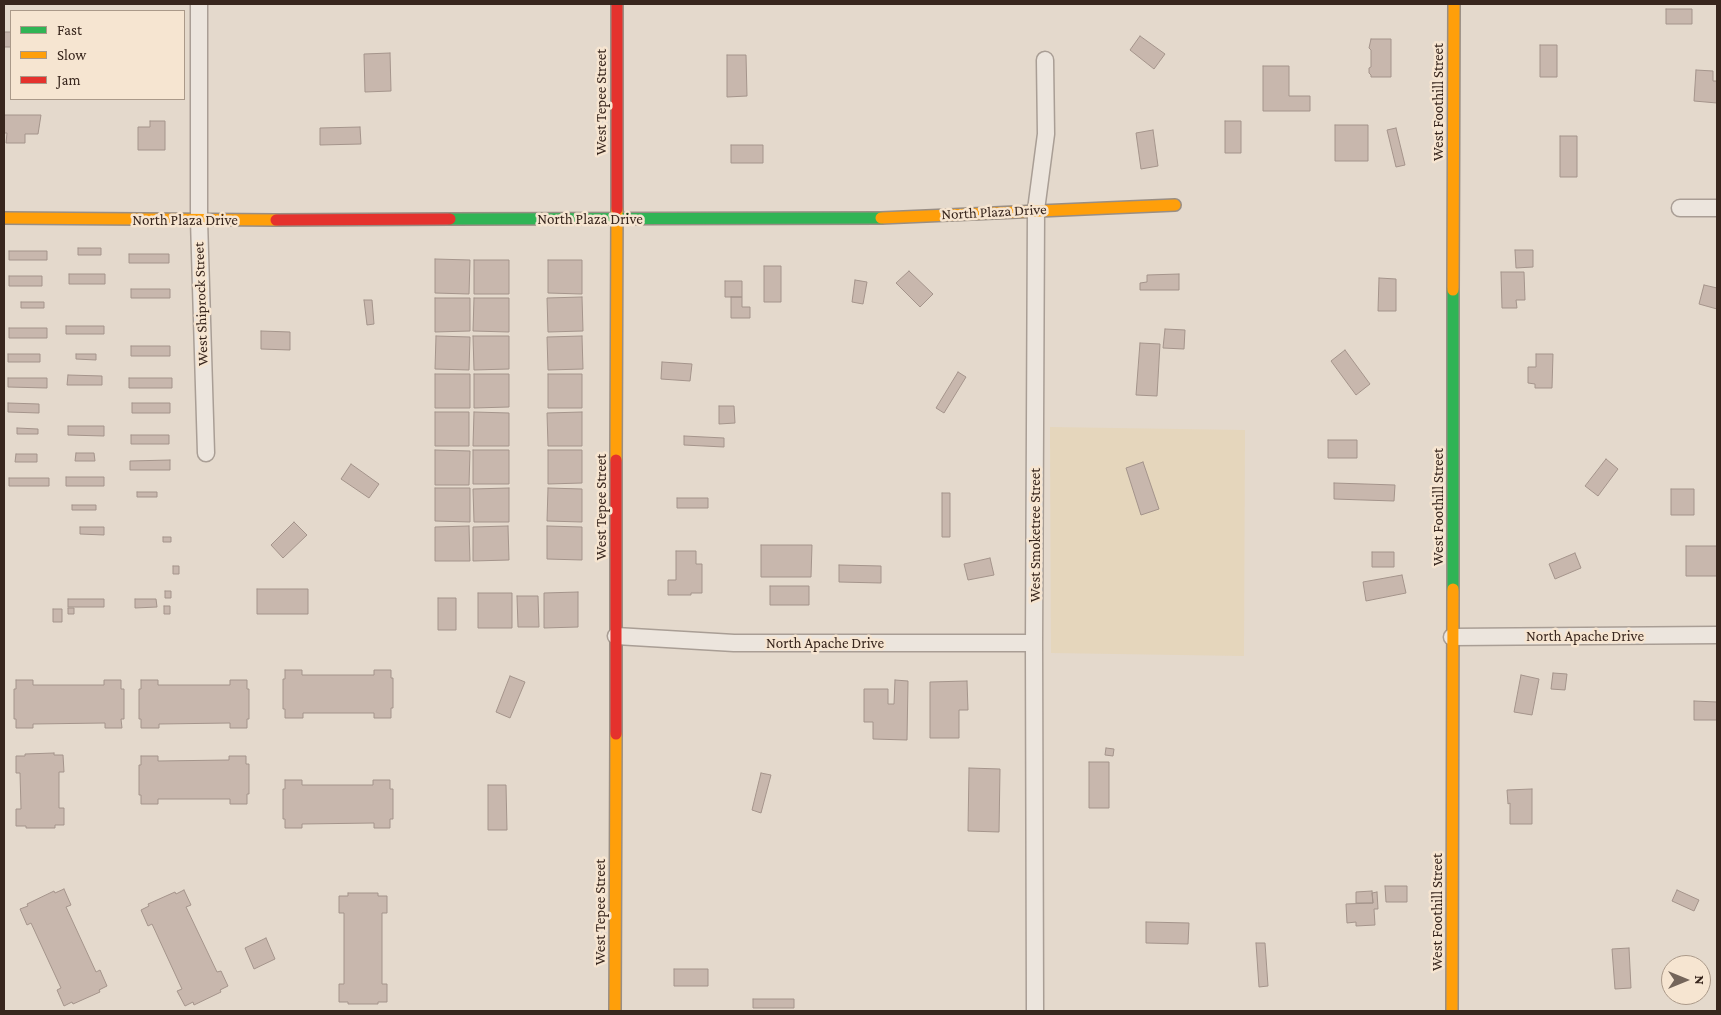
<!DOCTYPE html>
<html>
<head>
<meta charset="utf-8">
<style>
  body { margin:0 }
  #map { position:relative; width:1721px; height:1015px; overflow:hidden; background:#e4d9cc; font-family:"Crimson Pro",serif }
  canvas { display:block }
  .frame { position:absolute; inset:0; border:5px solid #38261d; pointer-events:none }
  .legend { position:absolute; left:10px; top:10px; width:175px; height:90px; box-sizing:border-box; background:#f6e5d1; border:1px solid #aa9989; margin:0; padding:6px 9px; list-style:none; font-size:15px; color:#38261d }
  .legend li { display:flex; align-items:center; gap:10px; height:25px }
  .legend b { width:25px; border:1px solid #aa9989 }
  .north { position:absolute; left:1661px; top:955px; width:50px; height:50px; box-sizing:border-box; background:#f6e5d1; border:1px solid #aa9989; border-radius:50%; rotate:90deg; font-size:14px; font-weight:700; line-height:20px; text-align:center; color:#38261d }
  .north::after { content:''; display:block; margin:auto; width:18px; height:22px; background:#74655a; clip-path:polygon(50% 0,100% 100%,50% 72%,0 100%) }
</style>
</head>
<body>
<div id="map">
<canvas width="1721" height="1015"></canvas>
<div class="frame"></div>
<ul class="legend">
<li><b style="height:6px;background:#30b455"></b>Fast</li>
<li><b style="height:6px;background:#ff9f0a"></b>Slow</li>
<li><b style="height:6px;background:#e5322d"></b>Jam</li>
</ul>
<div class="north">N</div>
</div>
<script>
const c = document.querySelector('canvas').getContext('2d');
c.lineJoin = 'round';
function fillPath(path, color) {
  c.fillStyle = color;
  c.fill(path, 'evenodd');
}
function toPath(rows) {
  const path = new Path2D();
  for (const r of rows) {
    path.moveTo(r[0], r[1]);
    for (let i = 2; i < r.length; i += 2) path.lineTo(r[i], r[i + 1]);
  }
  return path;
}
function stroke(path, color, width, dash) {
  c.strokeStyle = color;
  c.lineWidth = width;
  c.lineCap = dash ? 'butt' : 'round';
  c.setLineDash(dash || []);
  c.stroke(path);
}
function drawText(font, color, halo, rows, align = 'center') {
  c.font = font + ' "Crimson Pro",serif';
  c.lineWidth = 5;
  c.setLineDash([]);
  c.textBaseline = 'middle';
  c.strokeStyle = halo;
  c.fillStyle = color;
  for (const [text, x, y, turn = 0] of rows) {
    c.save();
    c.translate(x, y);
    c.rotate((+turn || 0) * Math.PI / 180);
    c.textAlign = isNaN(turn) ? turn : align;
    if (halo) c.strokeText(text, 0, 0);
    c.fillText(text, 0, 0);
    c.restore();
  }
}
fillPath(toPath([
  [1050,427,1245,430,1244,656,1051,653]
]), '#e5d6bc');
const building = toPath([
  [1666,9,1692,9,1692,24,1666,24,1666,9],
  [4,32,11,32,11,47,4,47,4,32],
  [1140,36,1165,54,1154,69,1130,50,1140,36],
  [1371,39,1391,39,1391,77,1371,77,1371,75,1369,73,1369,68,1371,67,1371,50,1369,48,1371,39],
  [1540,45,1557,45,1557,77,1540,77,1540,45],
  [390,53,391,91,365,92,364,54,390,53],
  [727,55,746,55,747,96,727,97,727,55],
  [1263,66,1289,66,1289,96,1310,96,1310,111,1263,111,1263,66],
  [1696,70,1713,71,1713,81,1717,81,1717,103,1694,101,1696,70],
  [4,115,41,115,38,134,25,134,25,143,6,143,7,133,4,133,4,115],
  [150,121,165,121,165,150,138,150,138,127,150,127,150,121],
  [1225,121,1241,121,1241,153,1225,153,1225,121],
  [1335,125,1368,125,1368,161,1335,161,1335,125],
  [360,127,361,144,320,145,320,128,360,127],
  [1396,128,1405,165,1396,167,1387,130,1396,128],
  [1153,130,1158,166,1141,169,1136,133,1153,130],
  [1560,136,1577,136,1577,177,1560,177,1560,136],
  [731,145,763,145,763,163,731,163,731,145],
  [78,248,101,248,101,255,78,255,78,248],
  [1515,250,1533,250,1533,267,1516,268,1515,250],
  [9,251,47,251,47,260,9,260,9,251],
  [129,254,169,254,169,263,129,263,129,254],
  [435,259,470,260,469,294,435,293,435,259],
  [474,260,509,260,509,294,474,294,474,260],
  [548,260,582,260,582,294,548,293,548,260],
  [764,266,781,266,781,302,764,302,764,266],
  [909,271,933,294,920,307,896,283,909,271],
  [1501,272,1524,272,1525,300,1516,300,1517,308,1502,308,1501,272],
  [69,274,105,274,105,284,69,284,69,274],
  [1179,274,1179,290,1140,290,1140,283,1147,282,1147,275,1179,274],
  [9,276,42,276,42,286,9,286,9,276],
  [1379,278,1396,279,1396,311,1378,311,1379,278],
  [855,280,867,282,863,304,852,302,855,280],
  [725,281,742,281,742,297,725,297,725,281],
  [1704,285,1717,288,1717,309,1699,304,1704,285],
  [131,289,170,289,170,298,131,298,131,289],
  [582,297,583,331,548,332,547,298,582,297],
  [731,297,742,297,742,307,750,307,750,318,731,318,731,297],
  [435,298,470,298,470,331,435,332,435,298],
  [474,298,509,298,509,332,473,331,474,298],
  [364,300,372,300,374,324,367,325,364,300],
  [21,302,44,302,44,308,21,308,21,302],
  [66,326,104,326,104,334,66,334,66,326],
  [9,328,47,328,47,338,9,338,9,328],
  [1165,329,1185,330,1184,349,1163,348,1165,329],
  [261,331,290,332,290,350,261,349,261,331],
  [436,336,470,337,469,370,435,369,436,336],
  [473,336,509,336,509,369,474,370,473,336],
  [582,336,583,369,548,370,547,337,582,336],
  [1140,343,1160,344,1157,396,1136,395,1140,343],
  [131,346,170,346,170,356,131,356,131,346],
  [1345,350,1370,384,1356,395,1331,361,1345,350],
  [8,354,40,354,40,362,8,362,8,354],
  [76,354,96,354,96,360,76,359,76,354],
  [1536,354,1553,354,1552,388,1535,388,1535,384,1528,383,1528,367,1536,367,1536,354],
  [662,362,692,364,690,381,661,379,662,362],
  [958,372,966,377,944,413,936,408,958,372],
  [435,374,470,374,470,408,435,408,435,374],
  [474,374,509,374,509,407,474,408,474,374],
  [548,374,582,374,582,408,548,408,548,374],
  [68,375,102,376,102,385,67,385,68,375],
  [8,378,47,378,47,388,8,387,8,378],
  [129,378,172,378,172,388,129,388,129,378],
  [8,403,39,404,39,413,8,412,8,403],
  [132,403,170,403,170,413,132,413,132,403],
  [719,406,734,406,735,423,719,424,719,406],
  [435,412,469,412,469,446,435,446,435,412],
  [474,412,509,413,509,446,473,446,474,412],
  [582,412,582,446,548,446,547,413,582,412],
  [68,426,104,426,104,436,68,435,68,426],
  [17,428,38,429,38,434,17,434,17,428],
  [131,435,169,435,169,444,131,444,131,435],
  [684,436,724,438,724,447,684,445,684,436],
  [1328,440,1357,440,1357,458,1328,458,1328,440],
  [435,450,470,451,469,485,435,485,435,450],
  [473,450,509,450,509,484,473,484,473,450],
  [548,450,582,450,582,483,548,484,548,450],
  [76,453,94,453,95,461,75,461,76,453],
  [16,454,37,454,37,462,15,462,16,454],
  [1606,459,1618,469,1598,496,1585,486,1606,459],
  [170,460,170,470,130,470,130,461,170,460],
  [1143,462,1159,509,1141,515,1126,468,1143,462],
  [351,464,379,484,369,498,341,479,351,464],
  [66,477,104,477,104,486,66,486,66,477],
  [9,478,49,478,49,486,9,486,9,478],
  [1334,483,1395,485,1394,501,1334,499,1334,483],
  [435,488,470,488,470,522,435,521,435,488],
  [509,488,509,522,474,522,473,489,509,488],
  [548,488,582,489,582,522,547,521,548,488],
  [1671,489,1694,489,1694,515,1671,515,1671,489],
  [137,492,157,492,157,497,137,497,137,492],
  [942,493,950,493,950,537,942,537,942,493],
  [677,498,708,498,708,508,677,508,677,498],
  [72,505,96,505,96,510,72,510,72,505],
  [294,522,307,535,283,558,271,545,294,522],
  [469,526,470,561,435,561,435,527,469,526],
  [508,526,509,560,473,561,473,527,508,526],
  [547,526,582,527,582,560,547,559,547,526],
  [80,527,104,527,104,535,80,534,80,527],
  [163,537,171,537,171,542,163,542,163,537],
  [761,545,812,545,811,577,761,577,761,545],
  [1686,546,1717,546,1717,576,1686,576,1686,546],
  [676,551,696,551,696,564,702,564,702,593,691,593,691,595,668,595,668,580,676,580,676,551],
  [1372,552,1394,552,1394,567,1372,567,1372,552],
  [1575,553,1581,568,1555,579,1549,564,1575,553],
  [990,558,994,575,968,580,964,564,990,558],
  [839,565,881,566,881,583,839,582,839,565],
  [173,566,179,566,179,574,173,574,173,566],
  [1402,575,1406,593,1366,601,1363,582,1402,575],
  [770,586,809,586,809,605,770,605,770,586],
  [257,589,308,589,308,614,257,614,257,589],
  [165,591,171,591,171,598,165,598,165,591],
  [578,592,578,627,544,628,544,593,578,592],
  [478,593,512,593,512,628,478,628,478,593],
  [517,596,538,596,539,627,518,627,517,596],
  [438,598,456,598,456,630,438,630,438,598],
  [68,599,104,599,104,607,68,607,68,599],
  [135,599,156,599,157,607,135,608,135,599],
  [164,606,170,606,170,614,164,614,164,606],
  [68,608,74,608,74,614,68,614,68,608],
  [53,609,62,609,62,622,53,622,53,609],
  [285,670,302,670,302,675,374,675,374,670,391,670,391,678,393,678,393,708,391,708,391,718,374,718,374,713,303,713,303,718,285,718,285,709,283,709,283,679,285,679,285,670],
  [1553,673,1567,674,1565,690,1551,689,1553,673],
  [1521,675,1539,679,1532,715,1514,712,1521,675],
  [510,676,525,682,510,718,496,712,510,676],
  [16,680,33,680,33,685,104,685,104,680,121,680,121,689,124,689,124,719,121,719,122,728,105,728,105,723,33,724,33,728,16,728,16,719,14,719,14,689,16,689,16,680],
  [141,680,158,680,158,685,230,685,230,680,247,680,247,689,249,689,249,719,247,719,247,728,230,728,230,723,159,724,159,728,141,728,141,719,139,719,139,689,141,689,141,680],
  [895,680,908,681,907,740,873,739,873,722,864,722,864,689,888,689,888,704,894,704,895,680],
  [967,681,968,710,959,710,959,738,930,738,930,682,967,681],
  [1694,701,1717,702,1717,720,1694,720,1694,701],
  [1106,748,1114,749,1113,756,1105,755,1106,748],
  [54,753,54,755,63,755,64,772,59,772,59,808,64,808,64,825,55,825,55,828,26,828,26,826,16,826,16,809,21,809,20,773,16,773,16,756,25,756,25,754,54,753],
  [141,756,158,756,158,761,229,760,229,756,246,756,246,764,249,764,249,794,247,794,247,804,230,804,230,799,158,799,158,804,141,804,141,795,139,795,139,765,141,765,141,756],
  [1089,762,1109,762,1109,808,1089,808,1089,762],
  [969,768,1000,769,999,832,968,831,969,768],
  [761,773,771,775,761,813,752,810,761,773],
  [285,780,302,780,302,785,373,785,373,780,390,780,390,789,393,789,393,819,390,819,390,828,374,828,374,823,302,824,302,828,285,828,285,819,283,819,283,789,285,789,285,780],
  [488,785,506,785,507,830,488,830,488,785],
  [1532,789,1532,824,1510,824,1510,803,1508,804,1507,790,1532,789],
  [1385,886,1407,886,1407,902,1386,902,1385,886],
  [64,889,71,905,66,907,96,972,100,970,107,986,99,990,100,992,73,1004,72,1002,64,1006,57,990,61,988,31,923,27,925,20,909,28,906,27,904,54,891,55,893,64,889],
  [184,890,191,905,186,907,217,972,221,971,228,986,220,990,221,992,194,1005,193,1002,185,1006,177,991,182,989,152,924,148,926,141,910,149,906,148,904,175,892,176,894,184,890],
  [1677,890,1699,900,1694,911,1672,901,1677,890],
  [1372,891,1373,903,1356,903,1356,892,1372,891],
  [1377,892,1378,909,1374,909,1375,925,1356,926,1356,922,1347,923,1346,904,1373,903,1372,893,1377,892],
  [348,893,378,893,378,896,387,896,387,913,382,913,382,984,387,984,387,1002,378,1002,378,1004,348,1004,348,1002,339,1002,339,984,344,984,344,913,339,913,339,896,348,896,348,893],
  [1146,922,1189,923,1188,944,1146,943,1146,922],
  [266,938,275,959,254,969,245,948,266,938],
  [1256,943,1265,943,1268,986,1259,987,1256,943],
  [1629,948,1631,988,1615,989,1612,949,1629,948],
  [674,969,708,969,708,986,674,986,674,969],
  [753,999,794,999,794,1008,753,1008,753,999]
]);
fillPath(building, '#c8b7ad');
stroke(building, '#a4948b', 1);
const street = toPath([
  [199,4,199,220,206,453],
  [1680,208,1717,208],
  [616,636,734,643,1034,643],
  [1452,637,1717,635],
  [1035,1011,1034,643,1036,210,1046,134,1045,60]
]);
const fast = toPath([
  [450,219,881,218],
  [1453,589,1453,290]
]);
const slow = toPath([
  [4,218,276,220],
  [881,218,1175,205],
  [1453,290,1454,4],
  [616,460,617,209],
  [615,1011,616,734],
  [1452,1011,1453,589]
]);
const jam = toPath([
  [617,209,617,4],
  [276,220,450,219],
  [616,734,616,460]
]);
stroke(street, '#a99e95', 19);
stroke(fast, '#998e84', 14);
stroke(slow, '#998e84', 14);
stroke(jam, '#998e84', 14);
stroke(street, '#ece5dd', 16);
stroke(fast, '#30b455', 11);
stroke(slow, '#ff9f0a', 11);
stroke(jam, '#e5322d', 11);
drawText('15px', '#38261d', '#f6e5d1', [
  ["West Tepee Street",601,102,-90],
  ["West Foothill Street",1438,102,-90],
  ["North Plaza Drive",994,212,-3],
  ["North Plaza Drive",590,219],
  ["North Plaza Drive",185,220],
  ["West Shiprock Street",201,304,-92],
  ["West Tepee Street",601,507,-90],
  ["West Foothill Street",1438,507,-90],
  ["West Smoketree Street",1035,535,-90],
  ["North Apache Drive",1585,636],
  ["North Apache Drive",825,643],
  ["West Tepee Street",600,912,-90],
  ["West Foothill Street",1437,912,-90]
]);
</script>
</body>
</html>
